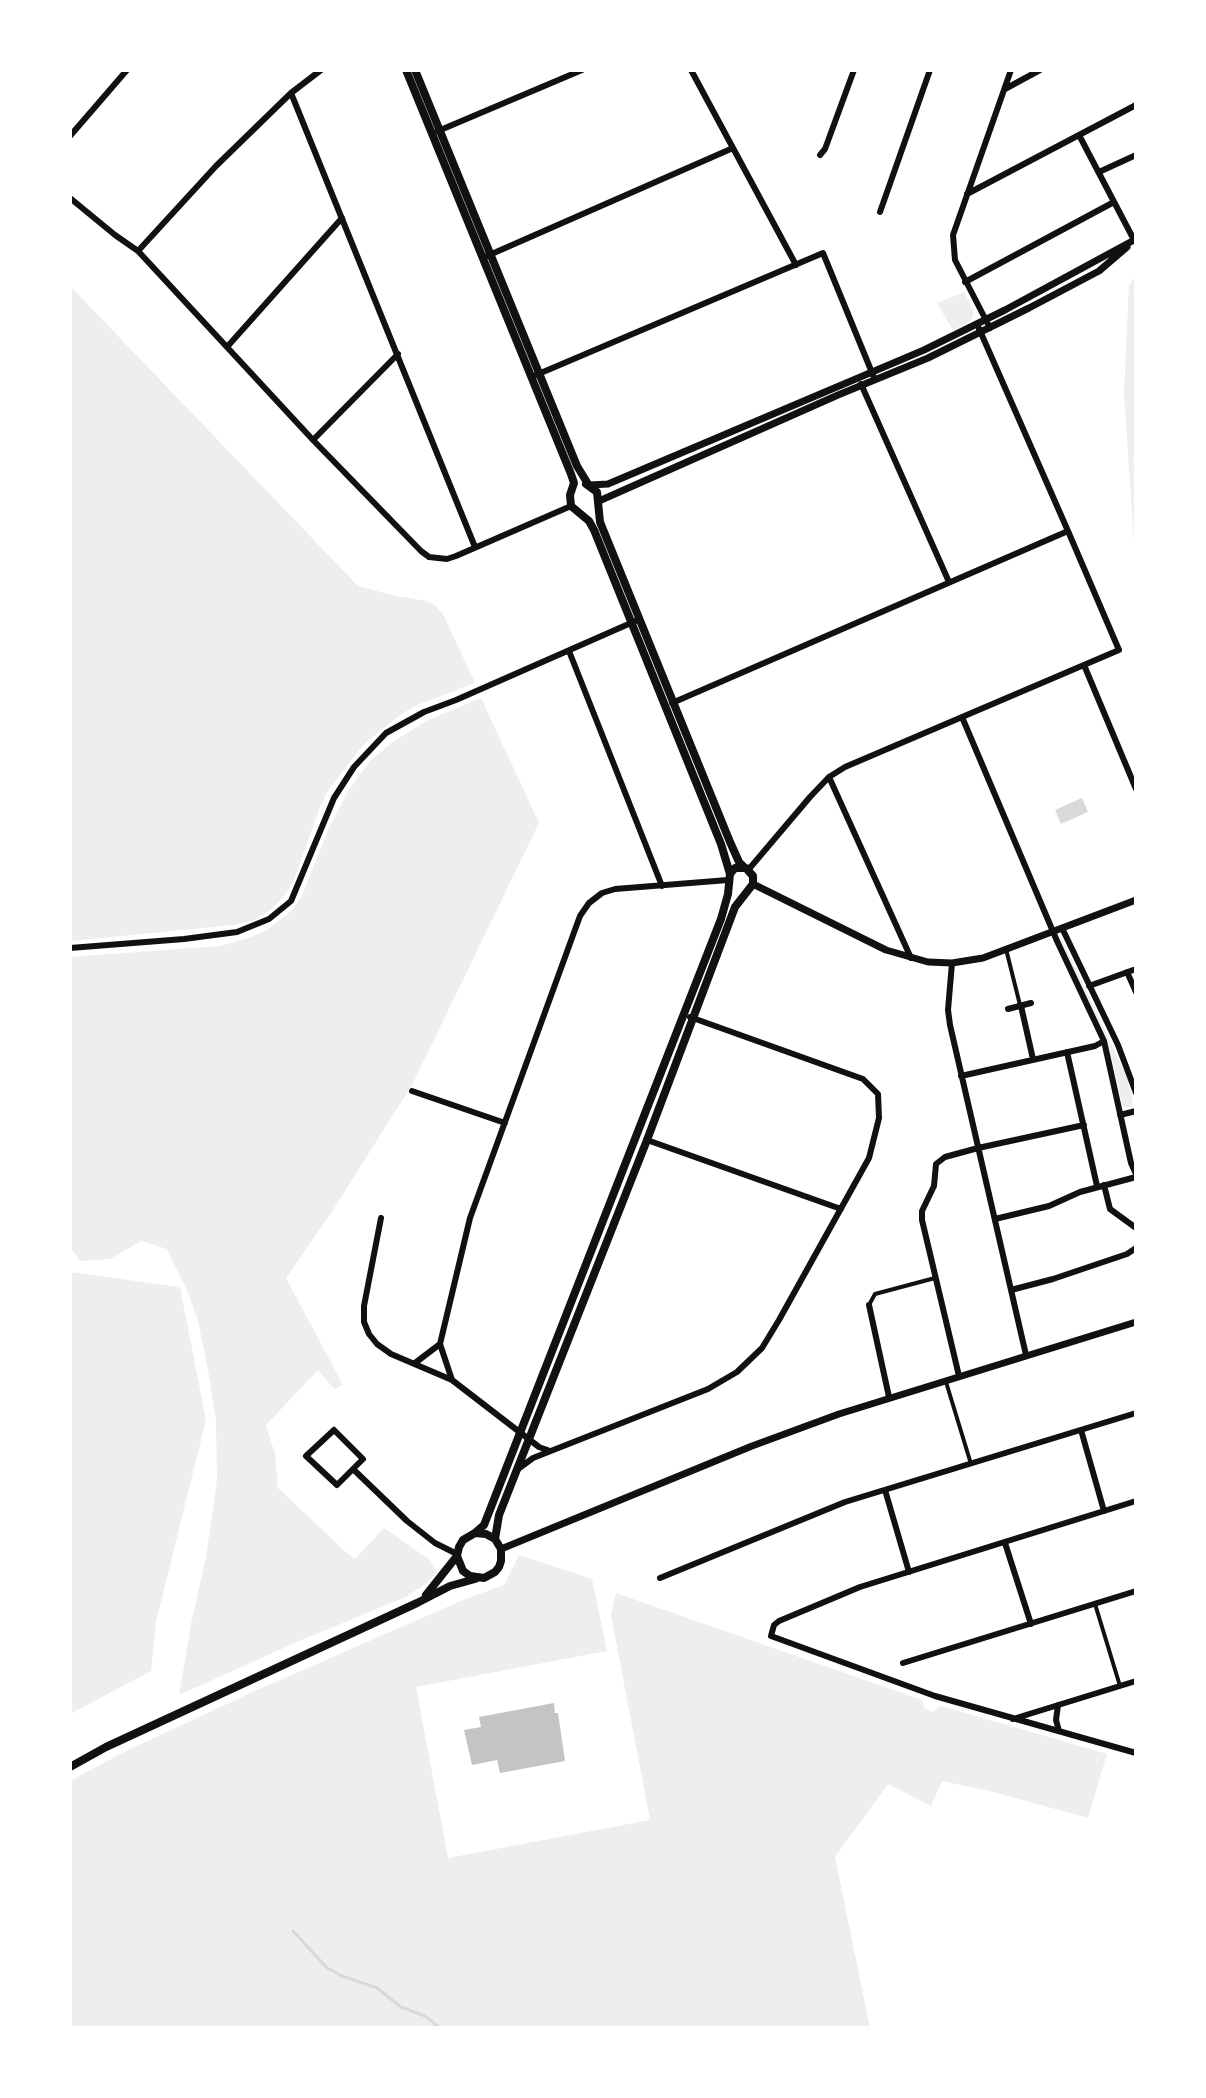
<!DOCTYPE html>
<html>
<head>
<meta charset="utf-8">
<style>
  body { margin:0 }
  #map { position:relative; width:1206px; height:2098px; overflow:hidden; background:#fff; font-family:"Titillium Web",sans-serif }
  canvas { display:block }
  .frame { position:absolute; inset:0; border:72px solid #fff; pointer-events:none }
</style>
</head>
<body>
<div id="map">
<canvas width="1206" height="2098"></canvas>
<div class="frame"></div>
</div>
<script>
const c = document.querySelector('canvas').getContext('2d');
c.lineJoin = 'round';
function fillPath(path, color) {
  c.fillStyle = color;
  c.fill(path, 'evenodd');
}
function toPath(rows) {
  const path = new Path2D();
  for (const r of rows) {
    path.moveTo(r[0], r[1]);
    for (let i = 2; i < r.length; i += 2) path.lineTo(r[i], r[i + 1]);
  }
  return path;
}
function stroke(path, color, width, dash) {
  c.strokeStyle = color;
  c.lineWidth = width;
  c.lineCap = dash ? 'butt' : 'round';
  c.setLineDash(dash || []);
  c.stroke(path);
}
fillPath(toPath([
  [1136,276,1136,552,1134,544,1124,392,1129,285],
  [70,286,358,586,396,596,427,601,436,606,444,616,475,683,417,705,400,715,364,744,329,789,320,807,294,880,285,895,269,911,255,920,234,925,70,941],
  [964,292,973,310,973,317,969,322,953,330,937,303],
  [481,698,539,823,412,1085,331,1213,286,1278,343,1385,334,1389,318,1370,266,1425,275,1454,278,1488,348,1554,355,1559,384,1528,430,1560,437,1573,428,1582,406,1597,299,1641,179,1695,191,1624,206,1557,217,1479,216,1421,210,1381,198,1320,186,1288,167,1249,141,1241,110,1259,80,1261,70,1247,70,957,220,946,249,938,265,931,289,913,301,898,329,828,348,791,371,760,393,742,426,721],
  [1061,937,1126,1075,1133,1100,1131,1107,1124,1107,1122,1104,1108,1041,1060,939],
  [70,1272,180,1287,206,1420,156,1622,151,1671,70,1714],
  [519,1555,592,1579,607,1651,416,1687,448,1858,650,1820,611,1615,616,1593,922,1700,925,1709,932,1712,941,1706,1107,1754,1088,1818,994,1792,942,1781,931,1806,888,1784,835,1857,870,2028,70,2028,70,1781,128,1750,255,1691,463,1600,504,1585]
]), '#eee');
fillPath(toPath([
  [1082,798,1088,812,1061,824,1055,810]
]), '#d9d9d9');
stroke(toPath([
  [293,1931,327,1968,342,1976,377,1988,401,2007,425,2016,440,2028]
]), '#d9d9d9', 3);
fillPath(toPath([
  [554,1703,555,1713,558,1713,565,1761,500,1773,497,1760,472,1765,464,1730,481,1727,479,1717]
]), '#c4c4c4');
stroke(toPath([
  [1006,949,1020,1005],
  [869,1305,875,1294,935,1278],
  [946,1382,971,1464],
  [1095,1604,1120,1686]
]), '#111', 4);
stroke(toPath([
  [691,70,796,265],
  [1005,89,1040,70],
  [291,93,475,547],
  [438,131,582,70],
  [1079,135,1134,240],
  [70,136,127,70],
  [820,155,825,149,854,70],
  [1099,172,1136,155],
  [967,194,1136,105],
  [70,198,115,235,138,251,313,440,421,551,429,557,447,559,456,556,571,506],
  [880,212,930,70],
  [138,251,216,166,291,93,321,70],
  [487,256,733,148],
  [965,282,1114,202],
  [990,328,955,260,953,235,1011,70],
  [227,347,342,218],
  [536,375,823,253,875,380],
  [861,384,949,582],
  [313,440,398,354],
  [569,651,662,886],
  [1084,665,1136,789],
  [672,703,1068,531],
  [962,717,1057,941,1104,1041,1131,1163,1136,1174],
  [829,777,911,958],
  [749,869,810,797,829,777,845,767,1119,650,1068,531,977,324],
  [1062,928,1118,1045,1136,1093],
  [70,948,184,939,237,932,269,919,291,901,334,798,354,767,386,733,424,712,456,700,640,619],
  [952,963,948,1010,950,1025,1026,1355],
  [1127,972,1136,992],
  [1089,986,1136,969],
  [1021,1006,1033,1059],
  [1008,1009,1031,1003],
  [1067,1052,1097,1186],
  [961,1076,1095,1046,1104,1041],
  [412,1091,505,1123],
  [1120,1115,1136,1111],
  [647,1140,841,1209],
  [1104,1185,1110,1209,1136,1228],
  [381,1218,364,1306,364,1322,369,1334,377,1344,391,1354,452,1380,539,1447,550,1451],
  [995,1219,1049,1206,1080,1192,1136,1177],
  [1011,1290,1053,1279,1127,1254,1136,1248],
  [869,1305,889,1397],
  [415,1363,440,1344],
  [959,1376,922,1220,922,1211,934,1186,936,1164,945,1157,978,1148,1084,1125],
  [452,1380,440,1344,470,1218,580,916,589,903,602,893,615,889,728,880],
  [334,1430,363,1459,337,1485,306,1456,334,1430],
  [1081,1430,1104,1511],
  [353,1469,407,1521,435,1543,457,1554],
  [518,1469,533,1458,708,1389,737,1372,762,1348,779,1320,869,1158,879,1118,878,1094,863,1079,690,1017],
  [885,1490,909,1572],
  [1136,1501,860,1587,779,1621,774,1625,771,1636,935,1696,1136,1753],
  [1005,1543,1031,1624],
  [660,1578,845,1502,1136,1413],
  [903,1663,1136,1591],
  [1058,1705,1056,1720,1059,1731],
  [1013,1719,1136,1681]
]), '#111', 6);
stroke(toPath([
  [590,485,608,484,924,350,1005,310,1136,239],
  [599,501,838,395,928,358,1029,308,1099,271,1127,247],
  [753,884,886,950,928,962,952,963,983,958,1136,900],
  [501,1549,752,1446,839,1414,1136,1322]
]), '#111', 7);
stroke(toPath([
  [406,70,571,474,574,483,570,495,571,506,589,521,594,530,721,844,730,874,728,894,721,919,484,1525,475,1533,463,1540,459,1547,457,1556,463,1571,470,1576,484,1578,495,1572,499,1567,501,1561,501,1549,495,1539,486,1534,475,1533],
  [415,70,577,466,588,484],
  [586,484,597,492,600,522,730,842,739,862,744,867],
  [495,1539,499,1515,647,1140,735,907,753,884,753,876,746,868,735,868,730,874],
  [426,1595,457,1556],
  [70,1767,106,1747,417,1603,450,1586,475,1579]
]), '#111', 8);
</script>
</body>
</html>
